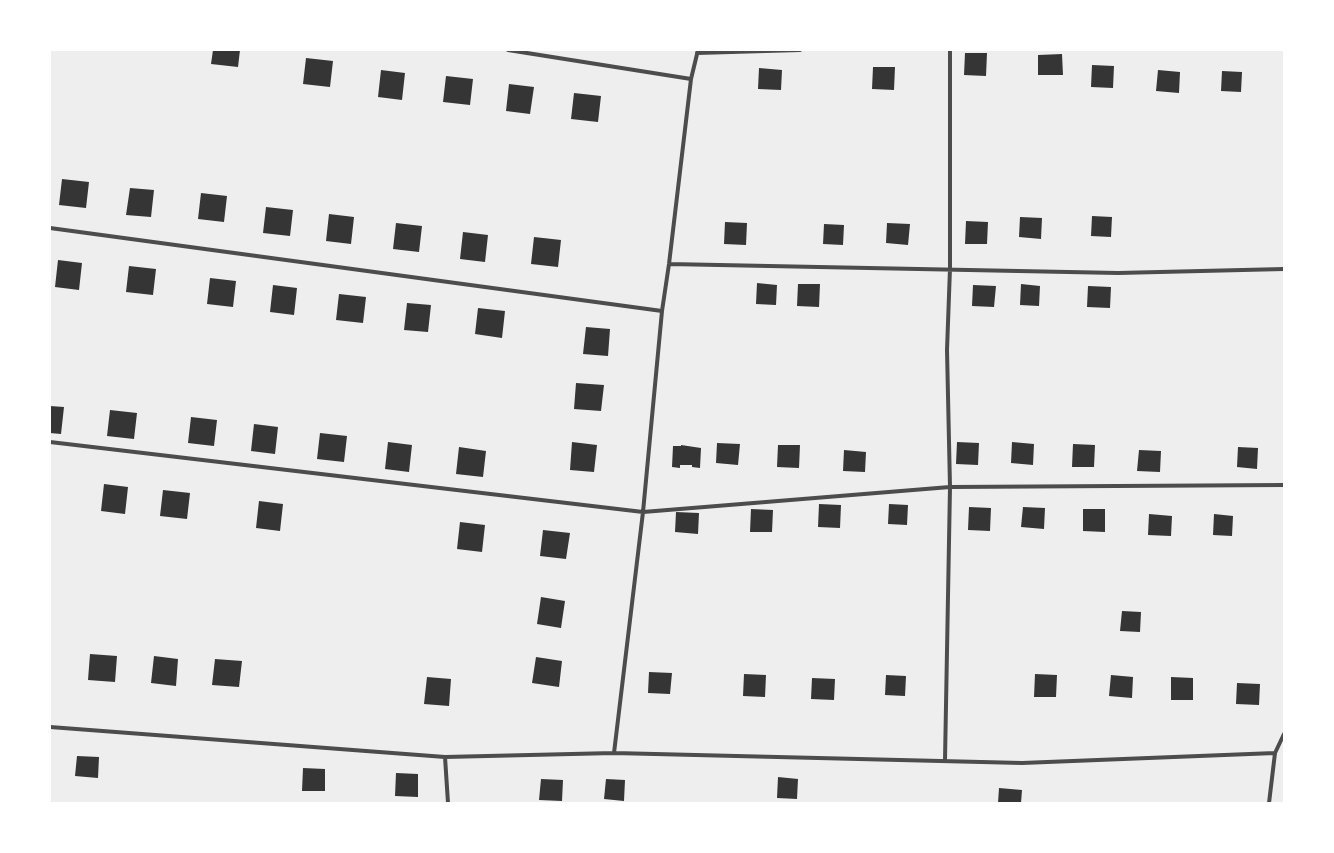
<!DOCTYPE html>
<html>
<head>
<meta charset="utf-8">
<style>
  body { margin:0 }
  #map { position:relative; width:1334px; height:853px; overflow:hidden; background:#fff; font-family:"Noto Sans",sans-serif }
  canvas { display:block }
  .frame { position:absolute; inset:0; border:51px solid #fff; pointer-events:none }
</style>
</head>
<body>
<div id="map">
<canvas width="1334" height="853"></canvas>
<div class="frame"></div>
</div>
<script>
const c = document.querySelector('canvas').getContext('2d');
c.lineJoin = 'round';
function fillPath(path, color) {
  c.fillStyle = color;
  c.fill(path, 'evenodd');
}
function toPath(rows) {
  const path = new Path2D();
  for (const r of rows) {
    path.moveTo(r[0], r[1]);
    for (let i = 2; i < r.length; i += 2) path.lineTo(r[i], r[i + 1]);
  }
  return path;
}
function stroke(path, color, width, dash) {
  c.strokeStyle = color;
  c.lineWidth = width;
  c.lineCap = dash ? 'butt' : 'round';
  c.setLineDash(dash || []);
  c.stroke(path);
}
fillPath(toPath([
  [50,50,1284,50,1284,803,50,803]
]), '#eee');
fillPath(toPath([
  [213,50,240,50,238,67,211,64],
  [965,53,987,53,986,76,964,75],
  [1062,54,1063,75,1038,75,1038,55],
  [306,58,333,61,330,87,303,84],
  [1092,65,1114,66,1113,88,1091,87],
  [873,67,895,67,894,90,872,89],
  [759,68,782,70,781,90,758,89],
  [381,70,405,73,402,100,378,97],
  [1158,70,1180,72,1179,93,1156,91],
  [1222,71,1242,72,1241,92,1221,91],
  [446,76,473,79,470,105,443,102],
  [509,84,534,87,530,114,506,111],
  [574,93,601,96,598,122,571,119],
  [62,179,89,182,86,208,59,205],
  [130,188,154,190,151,217,126,215],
  [201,193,227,196,224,222,198,219],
  [266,207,293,210,290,236,263,233],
  [329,214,354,217,351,244,326,241],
  [1092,216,1112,217,1111,237,1091,236],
  [1020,217,1042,218,1041,239,1019,237],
  [966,221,988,222,987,244,965,244],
  [725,222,747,223,746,245,724,244],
  [396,223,422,226,419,252,393,249],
  [887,223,910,224,908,245,886,243],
  [824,224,844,225,843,245,823,244],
  [463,232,488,235,485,262,460,259],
  [534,237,561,240,558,267,531,264],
  [58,260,82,263,79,290,55,287],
  [129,266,156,269,153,295,126,292],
  [210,278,236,281,233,307,207,304],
  [757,283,777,285,776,305,756,304],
  [798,284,820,284,819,307,797,306],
  [1021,284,1040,286,1039,306,1020,305],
  [273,285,297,288,294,315,270,312],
  [973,285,996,286,994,307,972,306],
  [1088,286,1111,287,1110,308,1087,307],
  [339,294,366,297,363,323,336,320],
  [407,303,431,305,428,332,404,330],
  [478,308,505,311,502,338,475,334],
  [586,327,610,329,608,356,583,354],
  [576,383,604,385,601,411,574,409],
  [50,406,64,407,61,434,50,433],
  [110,410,137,413,134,439,107,436],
  [191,417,217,420,214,446,188,443],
  [254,424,278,427,275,454,251,451],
  [320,433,347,436,344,462,317,459],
  [388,442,412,445,409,472,385,469],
  [572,442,597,445,594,472,570,470],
  [957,442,979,443,978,465,956,464],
  [1012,442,1034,444,1033,465,1011,463],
  [717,443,740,444,738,465,716,463],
  [1073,444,1095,445,1094,467,1072,467],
  [681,445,701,448,700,468,692,467,692,465,680,465,680,468,672,467,673,446,681,446],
  [778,445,800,445,799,468,777,467],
  [459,447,486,451,483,477,456,474],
  [1238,447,1258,448,1257,469,1237,467],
  [844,450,866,452,865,472,843,471],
  [1139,450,1161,451,1160,472,1137,471],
  [104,484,128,487,125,514,101,511],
  [163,490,190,493,187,519,160,516],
  [259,501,283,504,280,531,256,528],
  [819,504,841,505,840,528,818,527],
  [889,504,908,505,907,525,888,524],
  [969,507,991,508,990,531,968,530],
  [1023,507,1045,508,1044,529,1021,527],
  [751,509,773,510,772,532,750,532],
  [1083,509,1105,509,1105,532,1083,531],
  [676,512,699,513,698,534,675,532],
  [1149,514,1172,516,1171,536,1148,535],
  [1214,514,1233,516,1232,536,1213,535],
  [460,522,485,525,482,552,457,549],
  [543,530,570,533,566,559,540,556],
  [541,597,565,601,561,628,537,624],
  [1122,611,1141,612,1140,632,1120,631],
  [90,654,117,656,115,682,88,680],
  [154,656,178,659,176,686,151,683],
  [536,657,562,661,559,687,532,683],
  [215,659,242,661,239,687,212,685],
  [649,672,672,673,670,694,648,693],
  [744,674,766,675,765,697,743,696],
  [1035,674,1057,675,1056,697,1034,697],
  [886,675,906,676,905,696,885,695],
  [1111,675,1133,677,1132,698,1109,696],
  [427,677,451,679,449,706,424,704],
  [1171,677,1193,678,1193,700,1171,700],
  [812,678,835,679,834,700,811,699],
  [1237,683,1260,684,1259,705,1236,704],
  [77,756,99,757,98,778,75,776],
  [303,768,325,769,325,791,302,791],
  [396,773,418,774,418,797,395,796],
  [778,777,798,779,797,799,777,798],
  [541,779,563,780,562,801,539,800],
  [606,779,625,780,624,801,604,799],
  [999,788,1022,790,1021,803,998,803]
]), '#353535');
stroke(toPath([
  [508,50,691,79],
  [697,53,800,50],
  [50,228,662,311],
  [669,264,1118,273,1284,269],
  [50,442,643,512,950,487,1284,485],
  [50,727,445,757,614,753,1022,763,1275,753],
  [614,753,643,512,662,311,669,264,691,79,698,50],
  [445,757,448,803],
  [945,760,950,487,947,350,950,268,950,50],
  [1269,803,1275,753,1284,734]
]), '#4c4c4c', 4);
</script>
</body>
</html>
